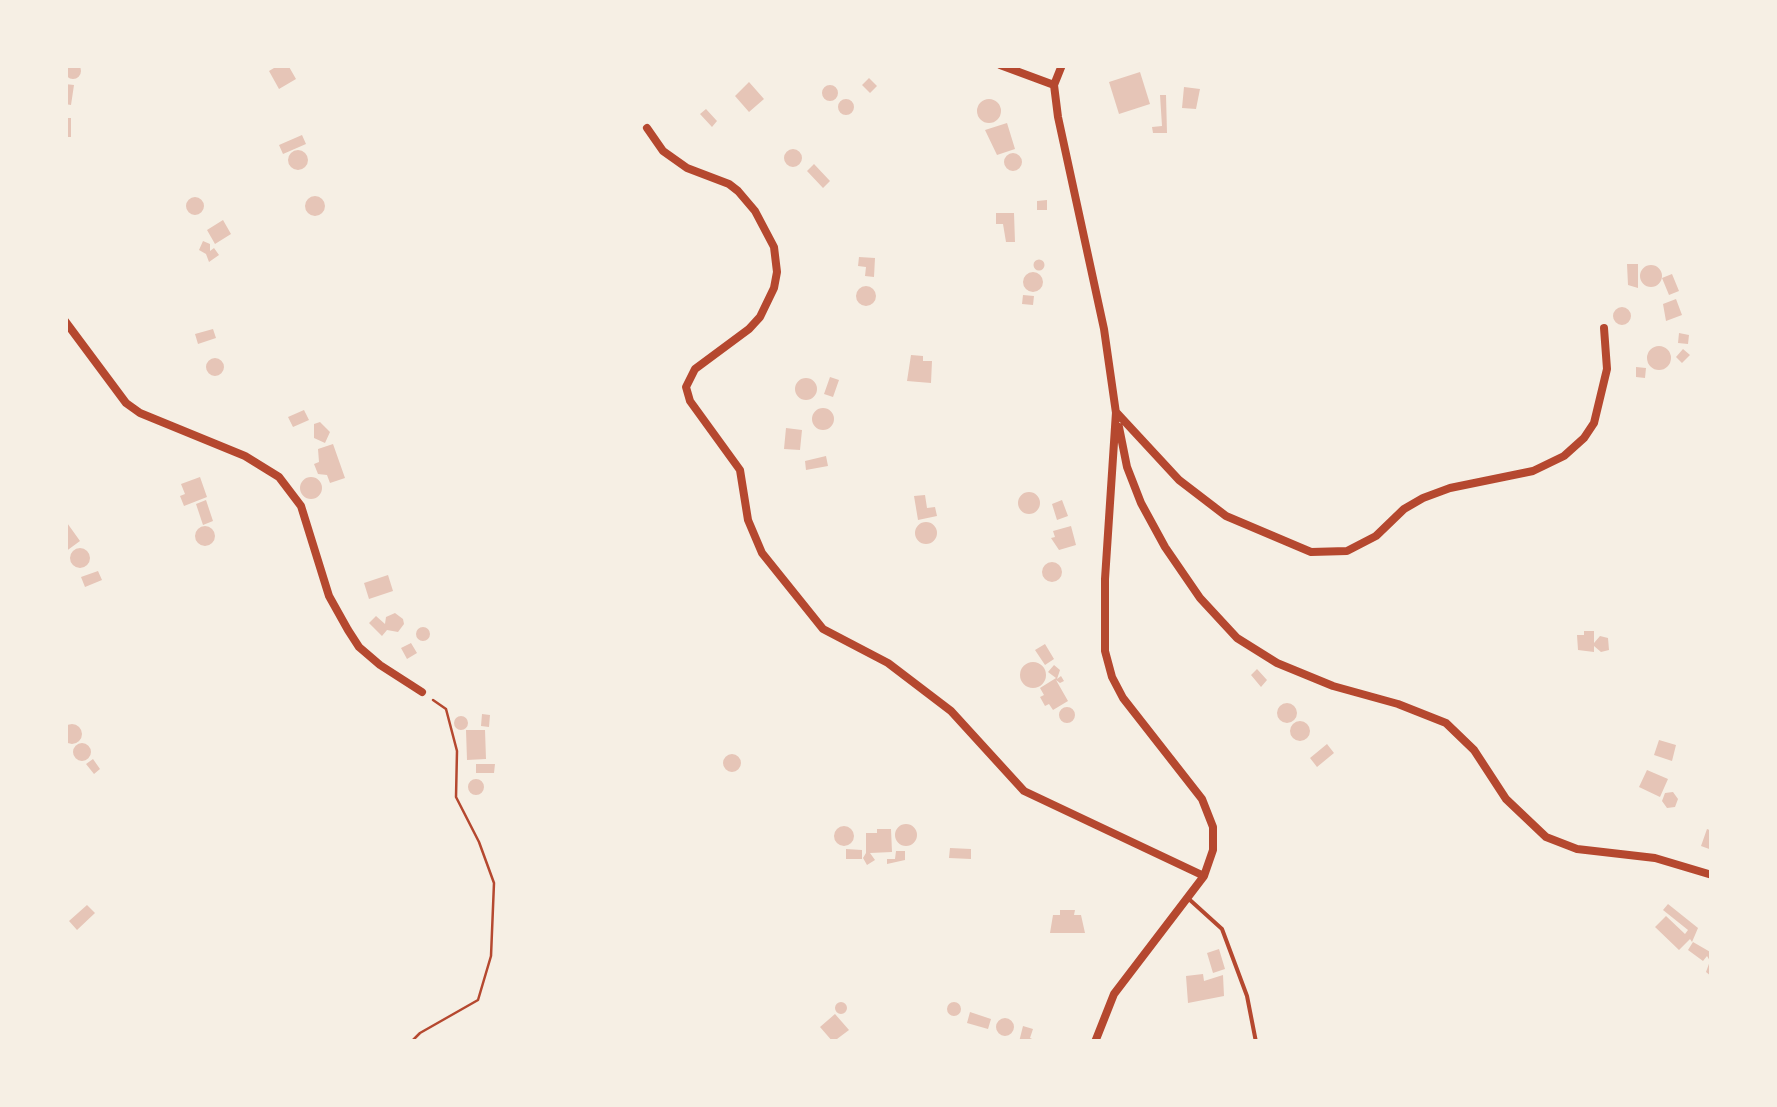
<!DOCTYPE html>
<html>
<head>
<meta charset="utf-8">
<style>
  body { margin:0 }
  #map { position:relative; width:1777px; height:1107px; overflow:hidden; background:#f6efe4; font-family:"DejaVu Sans",sans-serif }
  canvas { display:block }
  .frame { position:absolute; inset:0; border:68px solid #f6efe4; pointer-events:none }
</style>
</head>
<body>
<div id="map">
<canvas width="1777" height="1107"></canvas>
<div class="frame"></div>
</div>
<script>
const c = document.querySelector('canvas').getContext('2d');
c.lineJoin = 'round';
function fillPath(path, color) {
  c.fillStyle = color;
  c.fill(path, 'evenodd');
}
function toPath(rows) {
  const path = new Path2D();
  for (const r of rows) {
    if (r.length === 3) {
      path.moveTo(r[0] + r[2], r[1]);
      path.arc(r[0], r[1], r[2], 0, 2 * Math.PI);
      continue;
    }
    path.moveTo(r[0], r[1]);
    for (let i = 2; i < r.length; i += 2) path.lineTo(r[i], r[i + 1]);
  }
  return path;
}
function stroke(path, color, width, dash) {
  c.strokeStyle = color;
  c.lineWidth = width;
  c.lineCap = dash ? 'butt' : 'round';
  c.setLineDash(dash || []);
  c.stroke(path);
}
fillPath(toPath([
  [73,71,8],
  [279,65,288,65,296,79,279,89,269,71],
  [1140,72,1150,104,1119,114,1109,82],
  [869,78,877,86,870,93,862,85],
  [749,82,764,99,749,112,735,96],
  [65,84,74,85,71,105,65,104],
  [830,93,8],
  [1184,87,1200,89,1196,109,1182,108],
  [1160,95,1166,95,1167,133,1153,133,1152,127,1162,126],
  [846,107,8],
  [989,111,12],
  [706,109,717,121,712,127,700,114],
  [65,118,71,118,71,137,65,137],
  [1007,123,1015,149,997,155,985,130],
  [302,135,306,144,283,154,279,145],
  [793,158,9],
  [298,160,10],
  [1013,162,9],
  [814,164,830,181,823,188,807,171],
  [315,206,10],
  [195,206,9],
  [1047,200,1047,210,1037,210,1037,201],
  [996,213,1014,213,1015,242,1006,242,1003,224,996,224],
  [223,220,231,234,215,244,207,230],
  [203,241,210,244,210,251,214,248,219,255,209,262,206,254,199,250],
  [859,257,875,258,874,277,865,276,866,267,858,266],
  [1039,265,5.5],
  [1627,264,1638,264,1638,288,1628,285],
  [1651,276,11],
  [1033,282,10],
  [1672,274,1679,291,1669,295,1662,278],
  [866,296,10],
  [1023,295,1034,296,1033,305,1022,304],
  [1676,299,1682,315,1666,321,1663,304],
  [1622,316,9],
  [213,329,216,338,198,344,195,334],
  [1679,333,1689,335,1688,344,1678,343],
  [1659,358,12],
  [1683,349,1690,355,1682,363,1676,357],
  [911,355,923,356,923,361,932,361,931,383,907,381],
  [215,367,9],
  [1636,367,1646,368,1645,378,1636,377],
  [830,377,839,380,833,397,824,394],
  [806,389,11],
  [823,419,11],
  [304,410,309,420,293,427,288,417],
  [320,422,330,432,325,443,314,438,314,424],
  [786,428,802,430,800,450,784,449],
  [333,444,345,478,330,483,327,475,318,474,314,464,319,462,318,449],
  [826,456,828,466,806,470,805,461],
  [311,488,11],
  [200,477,207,497,184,506,180,496,185,494,181,484],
  [1029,503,11],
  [925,495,927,508,935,507,937,516,918,520,914,496],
  [206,500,213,521,203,525,196,504],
  [1062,500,1068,516,1057,520,1052,504],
  [65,520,80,541,65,552],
  [926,533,11],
  [205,536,10],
  [1071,526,1076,545,1059,550,1051,538,1055,537,1053,531],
  [80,558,10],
  [1052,572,10],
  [98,571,102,580,85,587,81,577],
  [388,575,393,591,369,599,364,583],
  [395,613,403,619,404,624,398,632,387,630,382,636,369,623,376,616,385,624,386,617],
  [423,634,7],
  [1584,631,1594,631,1594,643,1600,636,1608,638,1609,650,1601,652,1594,646,1594,652,1578,650,1577,635,1584,635],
  [411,643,417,653,407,659,401,648],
  [1045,644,1054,659,1045,665,1035,650],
  [1033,675,13],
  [1054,665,1060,670,1057,679,1061,676,1064,681,1060,683,1056,680,1068,701,1053,710,1049,704,1045,706,1040,697,1044,695,1040,688,1056,678,1048,672],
  [1257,669,1267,680,1261,687,1251,675],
  [1287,713,10],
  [1067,715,8],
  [482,714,490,715,489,727,481,726],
  [461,723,7],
  [1300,731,10],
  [72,734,10],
  [466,730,485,730,486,759,467,760],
  [1659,740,1676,745,1672,761,1654,755],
  [82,752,9],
  [1327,744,1334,753,1317,767,1310,758],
  [732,763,9],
  [93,759,100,769,94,774,86,764],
  [476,764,495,764,494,773,476,773],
  [1647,770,1668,779,1660,797,1639,787],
  [476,787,8],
  [1673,792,1678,799,1675,807,1667,808,1662,801,1665,793],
  [906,835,11],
  [844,836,10],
  [877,829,891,829,892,852,870,853,875,860,867,865,863,858,866,853,866,833,877,833],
  [1707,829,1712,831,1712,850,1701,846],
  [950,848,971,849,971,859,949,858],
  [846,849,862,850,862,859,846,859],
  [896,851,905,851,905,860,887,864,887,859,895,859],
  [1668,904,1698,928,1692,942,1690,939,1679,950,1655,927,1666,916,1685,934,1688,930,1663,910],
  [87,905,95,913,77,930,69,921],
  [1060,910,1075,910,1074,915,1081,915,1085,933,1050,933,1053,915,1060,915],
  [1693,942,1712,953,1712,977,1706,972,1710,961,1707,956,1703,961,1688,950],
  [1219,949,1225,969,1213,973,1207,953],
  [1203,974,1204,981,1223,975,1224,996,1188,1003,1186,976],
  [954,1009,7],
  [841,1008,6],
  [970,1012,991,1019,988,1029,967,1023],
  [835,1014,849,1030,833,1042,820,1027],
  [1005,1027,9],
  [1023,1026,1033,1029,1030,1038,1039,1042,1019,1042]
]), '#e6c5b7');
stroke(toPath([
  [411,1042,420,1033,478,1000,491,956,494,883,479,842,456,797,457,751,446,709,433,700]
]), '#b5482f', 2.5);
stroke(toPath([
  [1190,900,1222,929,1247,996,1256,1042]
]), '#b5482f', 4);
stroke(toPath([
  [1000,65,1054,85],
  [1062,65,1054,85,1058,117,1104,329,1116,413],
  [647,128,663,151,687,168,729,184,738,191,755,211,774,247,777,272,774,288,760,317,749,329,695,369,686,387,690,401,740,470,748,520,762,553,823,629,888,663,951,711,1024,791,1204,876],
  [65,321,126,403,140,413,245,456,279,477,301,506,329,596,348,630,359,647,380,665,422,692],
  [1119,427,1127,467,1141,503,1165,547,1200,598,1237,638,1277,663,1333,686,1398,704,1446,723,1474,750,1506,799,1546,837,1577,849,1655,858,1712,875],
  [1095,1042,1114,994,1204,876,1213,850,1213,827,1202,799,1123,698,1112,677,1105,651,1105,579,1116,412,1179,480,1226,516,1311,552,1347,551,1376,536,1404,509,1423,498,1450,488,1533,471,1564,456,1584,438,1594,423,1607,369,1604,328]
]), '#b5482f', 8);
</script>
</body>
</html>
